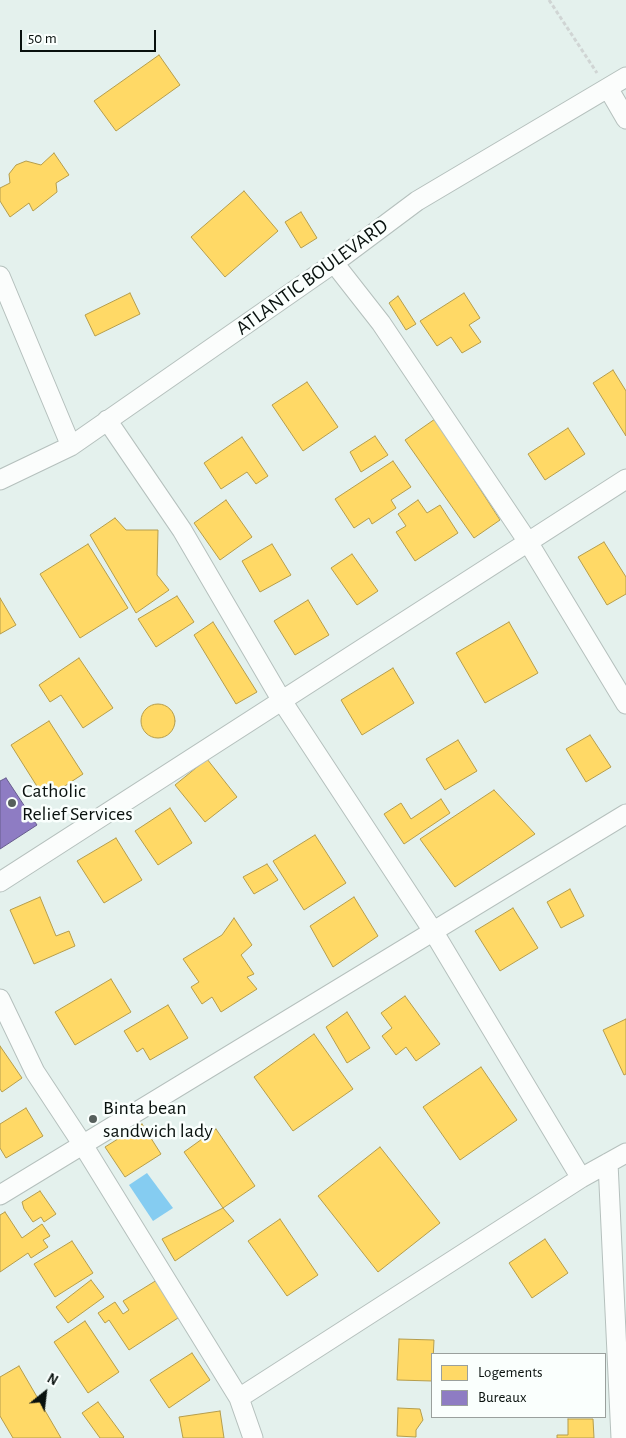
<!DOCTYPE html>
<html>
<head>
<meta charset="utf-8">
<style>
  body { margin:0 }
  #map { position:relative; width:626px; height:1438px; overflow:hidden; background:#e4f1ed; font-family:"Alegreya Sans",sans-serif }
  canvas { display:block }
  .legend { position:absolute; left:431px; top:1353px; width:175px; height:65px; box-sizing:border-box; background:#fafffd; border:1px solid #9aa09d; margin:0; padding:6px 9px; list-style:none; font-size:15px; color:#09110e }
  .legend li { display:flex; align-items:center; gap:10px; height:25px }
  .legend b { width:25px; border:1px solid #9aa09d }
  .north { position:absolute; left:20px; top:1368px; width:50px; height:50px; -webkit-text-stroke:4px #fafffd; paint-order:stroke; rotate:29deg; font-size:14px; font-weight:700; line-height:20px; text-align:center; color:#09110e }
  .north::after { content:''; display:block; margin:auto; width:18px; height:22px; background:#09110e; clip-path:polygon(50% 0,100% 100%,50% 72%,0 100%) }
  .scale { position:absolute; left:20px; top:30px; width:136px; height:22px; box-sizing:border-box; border:2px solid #09110e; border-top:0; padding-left:6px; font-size:15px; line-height:18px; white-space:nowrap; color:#09110e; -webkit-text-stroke:4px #fafffd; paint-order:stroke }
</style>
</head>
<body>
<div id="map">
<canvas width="626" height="1438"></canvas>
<ul class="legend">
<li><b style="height:14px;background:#ffd966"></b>Logements</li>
<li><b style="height:14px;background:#8e7cc3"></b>Bureaux</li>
</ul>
<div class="north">N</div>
<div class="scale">50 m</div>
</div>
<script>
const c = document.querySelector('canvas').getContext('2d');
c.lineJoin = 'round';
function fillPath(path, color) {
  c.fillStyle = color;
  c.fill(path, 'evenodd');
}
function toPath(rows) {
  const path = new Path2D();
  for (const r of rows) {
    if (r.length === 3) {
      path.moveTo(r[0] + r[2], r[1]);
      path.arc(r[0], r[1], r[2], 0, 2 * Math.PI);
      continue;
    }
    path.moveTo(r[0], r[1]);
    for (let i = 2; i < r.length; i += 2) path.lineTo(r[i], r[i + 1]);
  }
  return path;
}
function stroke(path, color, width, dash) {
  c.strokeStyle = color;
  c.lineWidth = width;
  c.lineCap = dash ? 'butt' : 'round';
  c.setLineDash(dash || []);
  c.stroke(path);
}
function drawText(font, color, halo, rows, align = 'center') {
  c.font = font + ' "Alegreya Sans",sans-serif';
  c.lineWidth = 5;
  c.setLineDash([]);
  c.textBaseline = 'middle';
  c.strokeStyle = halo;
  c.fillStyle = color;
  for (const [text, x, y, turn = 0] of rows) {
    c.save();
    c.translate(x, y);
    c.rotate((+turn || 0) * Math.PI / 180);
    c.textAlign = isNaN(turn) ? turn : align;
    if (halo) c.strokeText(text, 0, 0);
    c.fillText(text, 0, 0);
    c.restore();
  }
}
fillPath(toPath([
  [147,1173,173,1208,153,1221,129,1185]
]), '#85ccf1');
const homes = toPath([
  [159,55,180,85,116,131,94,101,159,55],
  [54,153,69,175,56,183,57,192,33,211,29,203,10,217,0,201,0,188,10,183,9,174,16,165,26,161,41,165,54,153],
  [244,191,278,231,225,277,191,237,244,191],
  [301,212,317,238,301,248,285,222,301,212],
  [130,293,140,314,95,336,85,315,130,293],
  [464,293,480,318,469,325,481,342,462,353,451,337,437,346,420,321,464,293],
  [398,296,416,324,406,330,389,303,398,296],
  [613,370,626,391,626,436,593,383,613,370],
  [307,382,338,427,303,451,272,405,307,382],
  [435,419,500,520,474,538,405,440,435,419],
  [568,428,585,454,545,480,528,454,568,428],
  [375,436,388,455,361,472,350,452,375,436],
  [242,437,268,476,256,484,247,472,221,489,204,463,242,437],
  [393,461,411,487,391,500,396,508,372,524,369,518,354,528,335,499,393,461],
  [226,500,252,537,220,560,194,523,226,500],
  [418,500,427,513,440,505,458,533,415,561,396,532,406,526,398,514,418,500],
  [115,518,126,530,158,530,157,575,169,590,136,613,90,535,115,518],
  [604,542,626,577,626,594,607,605,578,557,604,542],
  [88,544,128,608,80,638,40,574,88,544],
  [272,544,291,575,260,592,242,561,272,544],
  [352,554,378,591,357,605,331,568,352,554],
  [177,596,194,622,156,647,138,619,177,596],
  [0,598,16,625,0,634,0,598],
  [308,600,329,635,295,655,274,621,308,600],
  [213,622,257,692,236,704,194,635,213,622],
  [509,622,538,673,485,703,456,653,509,622],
  [79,658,113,708,83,728,61,695,50,702,39,685,79,658],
  [393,668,414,703,362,735,341,700,393,668],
  [158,721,17],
  [49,721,83,774,45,799,11,745,49,721],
  [590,735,611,767,586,782,566,749,590,735],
  [458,740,477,771,445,790,426,759,458,740],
  [207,759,237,797,205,822,175,785,207,759],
  [494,790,535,834,455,887,420,839,494,790],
  [441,799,450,813,404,844,384,814,401,803,411,819,441,799],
  [170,808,192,843,158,865,135,831,170,808],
  [315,835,346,883,304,910,273,861,315,835],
  [116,838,142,880,104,903,77,861,116,838],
  [267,864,278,880,254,894,243,877,267,864],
  [570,889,584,916,561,928,547,902,570,889],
  [40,897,56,936,69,931,75,946,34,964,10,910,40,897],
  [354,897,378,936,333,967,310,926,354,897],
  [513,908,538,948,500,971,475,931,513,908],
  [234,918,252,945,241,955,254,974,247,977,257,989,221,1012,212,997,202,1004,191,987,199,982,183,959,222,935,234,918],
  [111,979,131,1012,75,1045,55,1012,111,979],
  [405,996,440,1044,416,1061,406,1047,396,1055,382,1036,392,1028,381,1013,405,996],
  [168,1005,188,1038,150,1060,143,1048,137,1052,124,1031,168,1005],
  [347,1012,370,1048,347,1063,326,1027,347,1012],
  [626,1019,626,1074,624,1075,603,1030,626,1019],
  [314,1034,353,1089,293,1131,254,1077,314,1034],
  [0,1046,22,1078,2,1092,0,1089,0,1046],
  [481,1067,517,1120,460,1160,423,1107,481,1067],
  [26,1108,43,1136,6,1158,0,1148,0,1124,26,1108],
  [142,1124,161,1154,125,1177,105,1147,142,1124],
  [216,1129,255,1186,223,1208,184,1152,216,1129],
  [380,1147,440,1223,378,1272,318,1196,380,1147],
  [40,1191,56,1214,44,1222,41,1217,33,1222,24,1209,22,1202,40,1191],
  [223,1208,234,1221,175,1261,162,1239,223,1208],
  [5,1212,22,1238,42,1224,50,1236,43,1240,48,1247,31,1258,28,1253,0,1272,0,1215,5,1212],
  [280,1219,318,1275,287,1296,248,1241,280,1219],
  [545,1239,568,1273,532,1298,509,1263,545,1239],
  [72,1241,93,1273,55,1297,34,1264,72,1241],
  [91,1280,104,1297,68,1323,56,1307,91,1280],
  [157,1280,181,1316,129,1350,109,1320,105,1323,98,1313,115,1302,123,1314,129,1310,123,1301,157,1280],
  [85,1321,119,1372,88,1393,54,1342,85,1321],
  [399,1339,434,1340,432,1381,397,1380,399,1339],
  [192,1353,210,1380,169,1408,150,1380,192,1353],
  [19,1366,61,1438,13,1438,0,1416,0,1377,19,1366],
  [98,1402,124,1437,123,1438,100,1438,82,1413,98,1402],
  [398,1408,420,1409,423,1420,416,1430,416,1437,397,1436,398,1408],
  [220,1411,224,1438,183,1438,179,1417,220,1411],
  [568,1419,593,1419,594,1438,557,1438,557,1435,568,1435,568,1419]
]);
fillPath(homes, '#ffd966');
stroke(homes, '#b59d4c', 1);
const offices = toPath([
  [6,778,37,825,0,849,0,781,6,778]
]);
fillPath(offices, '#8e7cc3');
stroke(offices, '#665c8d', 1);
const minor = toPath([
  [608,88,626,119],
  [334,263,381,323,528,542,626,704],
  [0,276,71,446],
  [107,420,182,530,282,701,433,931,581,1178],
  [0,480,71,446,334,263,417,201,626,77],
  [0,882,626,479],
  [0,999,35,1072,83,1145,239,1398,253,1438],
  [608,1163,621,1438],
  [0,1195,626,814],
  [239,1398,581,1178,626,1153]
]);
stroke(minor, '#b5c0bd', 21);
stroke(toPath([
  [549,0,597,73]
]), '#d0d5d4', 3, [4, 2.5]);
stroke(minor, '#fbfdfc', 19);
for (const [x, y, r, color] of [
  [12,803,5,"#565f5c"],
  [93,1119,5,"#565f5c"]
]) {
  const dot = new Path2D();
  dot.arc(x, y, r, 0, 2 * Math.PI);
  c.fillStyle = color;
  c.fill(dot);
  stroke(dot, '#fafffd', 2);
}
drawText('20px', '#09110e', '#fafffd', [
  ["ATLANTIC BOULEVARD",312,277,-36]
]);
drawText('20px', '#09110e', '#fafffd', [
  ["Catholic",22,791],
  ["Relief Services",22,814],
  ["Binta bean",103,1108],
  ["sandwich lady",103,1131]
], 'left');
</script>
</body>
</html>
